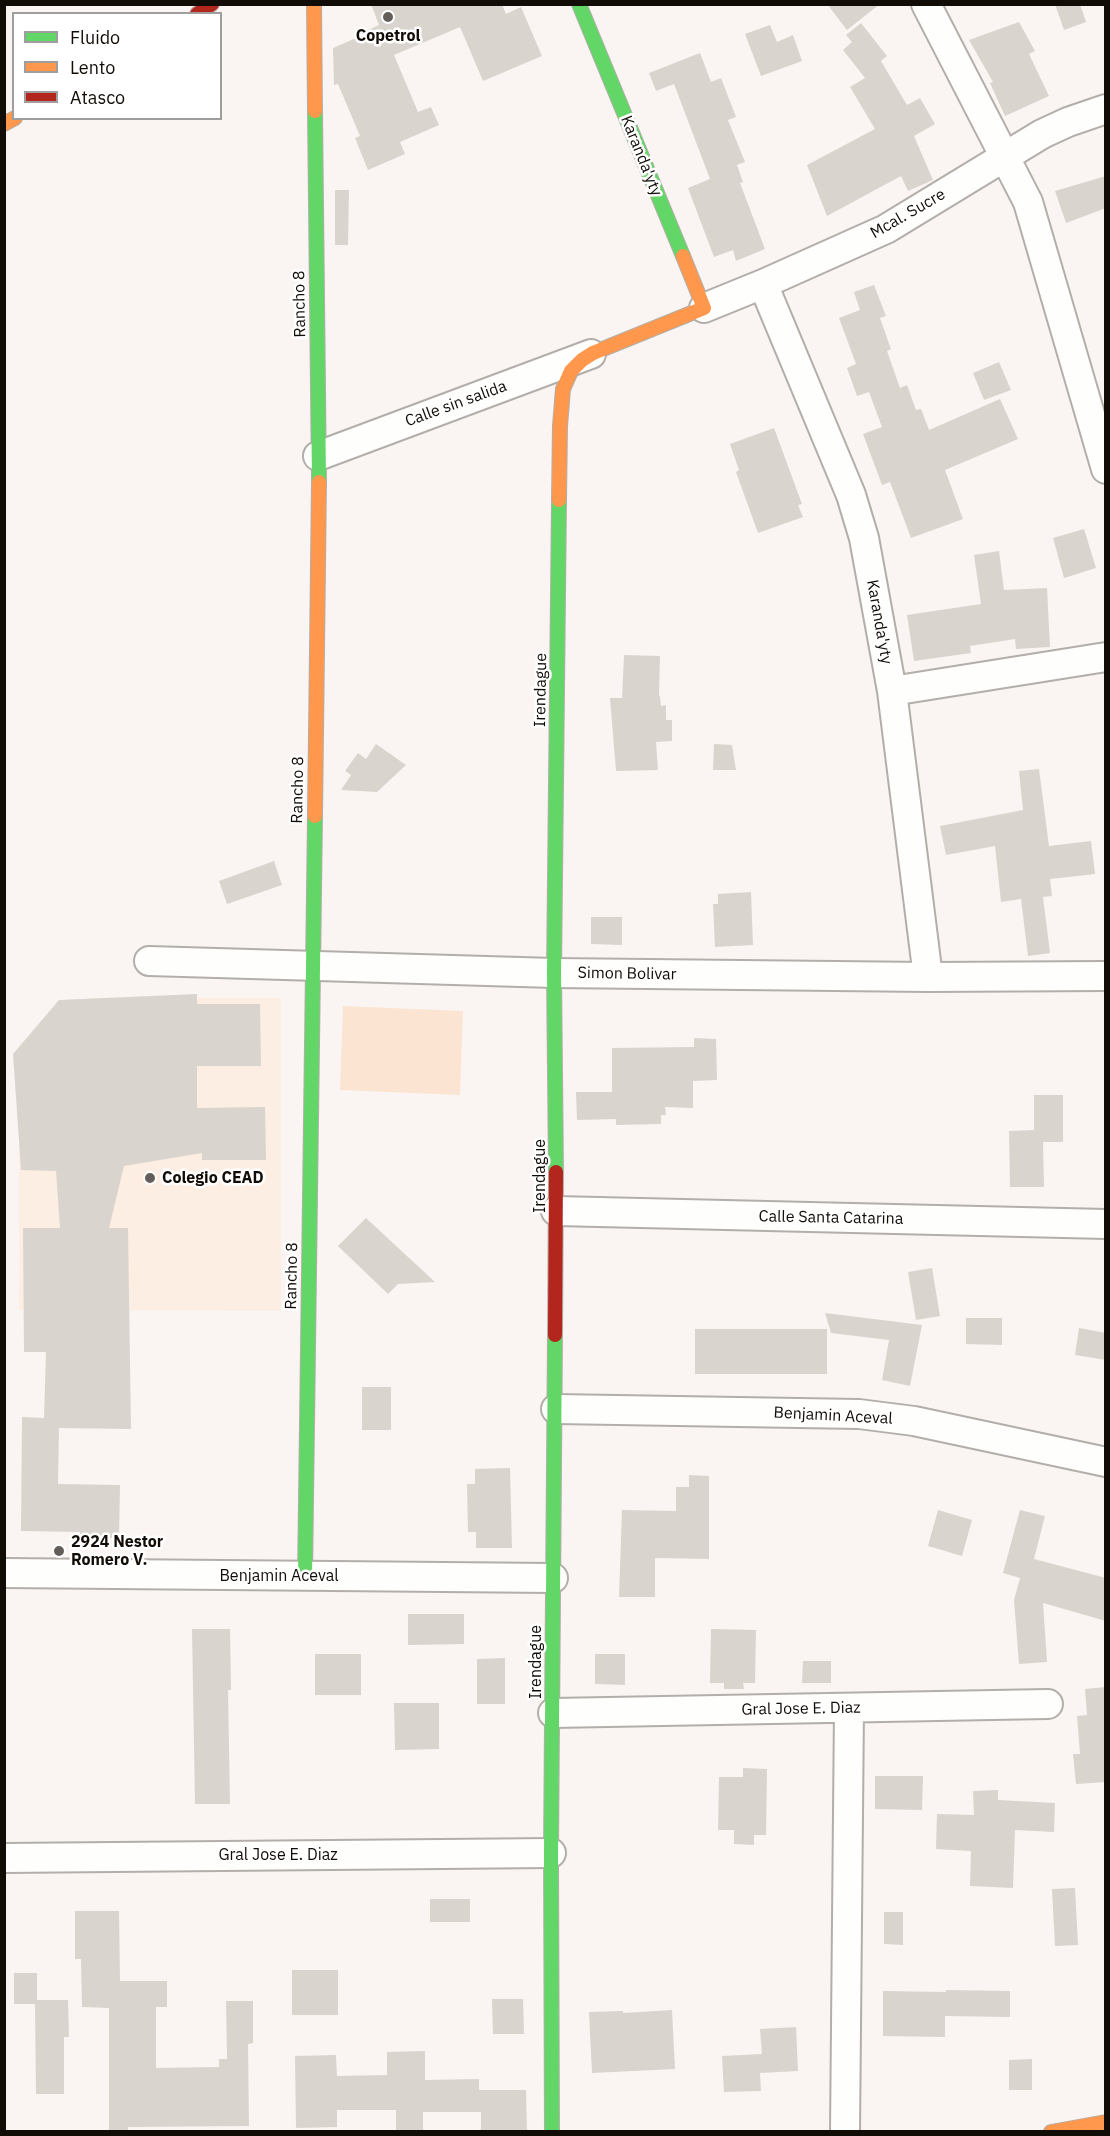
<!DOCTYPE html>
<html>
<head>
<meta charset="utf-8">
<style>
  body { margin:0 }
  #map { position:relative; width:1110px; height:2136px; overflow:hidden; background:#faf5f2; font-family:"IBM Plex Sans",sans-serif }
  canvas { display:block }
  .frame { position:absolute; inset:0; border:6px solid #120c07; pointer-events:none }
  .legend { position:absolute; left:12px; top:12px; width:210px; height:108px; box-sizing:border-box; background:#fff; border:2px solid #a09e9c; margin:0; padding:8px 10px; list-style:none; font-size:18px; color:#120c07 }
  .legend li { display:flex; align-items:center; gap:12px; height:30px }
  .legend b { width:30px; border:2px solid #a09e9c }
</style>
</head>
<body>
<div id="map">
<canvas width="1110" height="2136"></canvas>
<div class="frame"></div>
<ul class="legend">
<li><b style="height:8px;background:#63d668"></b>Fluido</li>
<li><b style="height:8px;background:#ff974d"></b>Lento</li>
<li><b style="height:8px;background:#b3261e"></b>Atasco</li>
</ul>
</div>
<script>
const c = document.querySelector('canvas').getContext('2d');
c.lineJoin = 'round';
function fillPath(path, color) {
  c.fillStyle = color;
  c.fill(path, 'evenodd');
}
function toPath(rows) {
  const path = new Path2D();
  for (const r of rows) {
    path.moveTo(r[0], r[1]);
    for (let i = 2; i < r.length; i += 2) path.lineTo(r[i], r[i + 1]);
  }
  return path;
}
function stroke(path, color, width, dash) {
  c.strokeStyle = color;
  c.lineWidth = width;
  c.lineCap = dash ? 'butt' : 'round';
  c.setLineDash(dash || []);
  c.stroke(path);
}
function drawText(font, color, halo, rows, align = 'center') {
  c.font = font + ' "IBM Plex Sans",sans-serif';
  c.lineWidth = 5;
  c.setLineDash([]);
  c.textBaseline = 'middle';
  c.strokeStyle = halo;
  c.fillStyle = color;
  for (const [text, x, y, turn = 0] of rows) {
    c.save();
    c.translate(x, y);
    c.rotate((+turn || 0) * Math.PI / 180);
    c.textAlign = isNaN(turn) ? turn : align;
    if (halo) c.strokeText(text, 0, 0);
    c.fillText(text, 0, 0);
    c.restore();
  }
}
fillPath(toPath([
  [89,998,281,998,281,1311,19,1310,19,1046]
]), '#fdeee4');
fillPath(toPath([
  [343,1006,463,1011,460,1095,340,1090]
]), '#fce4d2');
fillPath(toPath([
  [371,4,502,4,506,14,521,7,542,56,483,81,460,27,394,55,418,112,431,107,439,125,400,142,405,154,368,170,355,138,360,136,338,84,334,85,333,48,363,35,362,33,379,25],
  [827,4,880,4,847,30],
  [1055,4,1080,4,1086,22,1064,30],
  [1019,22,1035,51,1029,54,1049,96,1005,116,990,83,993,82,969,40],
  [861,23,887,56,881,61,907,105,920,98,935,124,914,136,933,180,908,191,901,176,827,216,807,165,875,129,850,87,865,78,843,50,852,42,846,35],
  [770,25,777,42,793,35,802,61,761,76,745,34],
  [700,53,711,82,721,78,736,117,728,120,745,162,737,165,743,182,740,183,765,249,736,261,733,250,714,257,688,188,710,179,674,84,656,91,649,73],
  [1106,176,1106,208,1066,223,1055,191],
  [335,190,349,190,348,245,335,245],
  [874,285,886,316,880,318,891,349,887,351,900,388,907,385,916,410,921,409,929,430,1000,399,1018,439,945,470,963,519,911,538,890,482,882,485,863,434,882,427,869,392,857,396,847,368,856,364,839,318,860,310,854,292],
  [999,362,1011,390,984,400,973,373],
  [774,428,802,504,798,505,803,517,758,533,736,472,739,470,730,444],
  [1084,529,1096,568,1064,578,1053,538],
  [999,551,1004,590,1047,588,1050,647,1016,649,1015,639,970,646,971,653,914,661,907,615,981,604,974,555],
  [624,655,660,656,659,696,660,696,661,706,666,705,666,720,672,720,672,741,656,742,658,770,616,771,610,698,622,698],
  [376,744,406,765,377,792,341,790,351,775,345,771,358,753,366,759],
  [714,744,732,745,736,770,713,770],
  [1039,769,1049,846,1091,841,1095,874,1050,879,1052,896,1043,897,1050,953,1028,956,1021,899,1001,902,995,846,946,855,940,826,1023,810,1019,771],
  [274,861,282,885,227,904,219,881],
  [751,892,753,945,715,947,713,904,718,904,718,894],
  [591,917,622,917,622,945,591,944],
  [197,994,197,1004,260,1004,261,1066,197,1066,197,1108,265,1107,266,1160,202,1160,202,1153,124,1166,109,1228,128,1228,131,1429,59,1428,58,1484,120,1485,119,1538,80,1538,80,1532,21,1531,22,1417,44,1418,46,1352,24,1352,23,1228,60,1228,56,1171,21,1170,13,1054,59,1000],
  [694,1038,716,1039,717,1080,693,1081,693,1108,665,1107,666,1115,661,1115,661,1124,616,1125,616,1119,577,1120,576,1092,612,1092,612,1048,694,1047],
  [1034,1095,1063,1095,1063,1142,1043,1142,1044,1187,1010,1187,1009,1131,1034,1130],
  [366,1218,435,1282,398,1284,388,1294,338,1246],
  [932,1268,940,1316,916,1320,908,1272],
  [825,1313,922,1325,910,1386,882,1380,889,1340,831,1333],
  [966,1318,1002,1318,1002,1345,966,1344],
  [1079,1328,1106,1333,1106,1360,1075,1355],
  [695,1329,827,1329,827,1374,695,1374],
  [362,1387,391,1387,391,1430,362,1430],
  [510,1468,512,1548,476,1548,476,1532,468,1532,467,1484,475,1484,475,1469],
  [689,1475,709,1476,709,1559,655,1558,655,1597,619,1597,622,1510,676,1511,676,1487,689,1487],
  [938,1510,972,1520,962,1556,928,1546],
  [1020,1510,1045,1516,1034,1559,1106,1578,1106,1621,1043,1603,1047,1662,1019,1664,1014,1600,1020,1578,1003,1573],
  [408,1614,464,1614,464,1644,408,1645],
  [192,1629,230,1629,231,1690,228,1690,230,1804,195,1804],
  [711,1629,756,1630,755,1683,743,1683,744,1689,724,1689,724,1683,710,1683],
  [315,1654,361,1654,361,1695,315,1695],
  [595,1654,625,1654,625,1685,595,1684],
  [505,1658,505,1704,477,1704,477,1659],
  [803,1661,831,1661,831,1683,802,1683],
  [1106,1687,1106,1782,1076,1784,1073,1754,1080,1754,1077,1716,1087,1715,1085,1689],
  [394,1703,439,1703,439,1749,395,1750],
  [743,1768,767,1769,766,1835,754,1835,754,1845,734,1844,734,1830,718,1830,719,1777,743,1777],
  [875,1776,923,1776,922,1810,875,1809],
  [998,1790,998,1800,1055,1803,1054,1832,1015,1830,1013,1888,970,1886,971,1851,936,1849,937,1814,974,1815,973,1791],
  [1075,1888,1078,1945,1055,1946,1052,1889],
  [430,1899,470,1899,470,1922,430,1922],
  [75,1911,119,1911,120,1981,167,1981,167,2007,156,2007,156,2068,219,2067,219,2059,227,2059,226,2001,253,2001,253,2043,248,2044,249,2126,128,2127,128,2132,109,2132,109,2008,82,2007,81,1959,75,1959],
  [884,1912,903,1912,903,1945,884,1944],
  [292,1970,338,1970,338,2015,292,2015],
  [14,1973,37,1973,37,2000,68,2000,69,2037,64,2037,64,2094,36,2094,35,2004,14,2004],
  [946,1990,1010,1991,1010,2017,945,2016,945,2037,883,2036,883,1991,946,1992],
  [492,1999,523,1999,524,2034,493,2034],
  [672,2010,675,2069,592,2073,589,2012,623,2011,623,2013],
  [796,2027,798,2071,760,2073,761,2091,724,2092,722,2056,762,2054,760,2029],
  [425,2051,425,2080,479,2079,479,2090,526,2090,527,2132,481,2132,481,2112,423,2112,423,2132,396,2132,396,2110,337,2110,337,2127,296,2128,295,2056,336,2055,337,2076,387,2075,387,2052],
  [1032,2059,1032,2090,1009,2090,1009,2060]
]), '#dad4cf');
const street = toPath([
  [926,4,1028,202,1106,469],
  [763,284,851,495,864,538,892,691,928,977],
  [704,308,763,284,886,229,1042,134,1068,122,1106,109],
  [318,456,591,354],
  [892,691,1106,657],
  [149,961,554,973,928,977,1106,976],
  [556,1211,1106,1224],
  [556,1409,859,1414,914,1421,1106,1462],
  [4,1573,553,1578],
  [553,1713,1048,1704],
  [4,1858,551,1853],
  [845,2132,849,1708]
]);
const fast = toPath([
  [579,4,683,256],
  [315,111,319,482],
  [556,1172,554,973,559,500],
  [305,1576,315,816],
  [552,2132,551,1853,555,1335]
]);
const slow = toPath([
  [314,4,315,111],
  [4,124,15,118],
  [559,500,560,426,563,389,571,371,582,360,593,353,704,308,683,256],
  [315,816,319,482],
  [1051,2132,1106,2122]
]);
const jam = toPath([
  [197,14,212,4],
  [555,1335,556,1172]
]);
stroke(street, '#b3aea9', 32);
stroke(fast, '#b3aea9', 16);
stroke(slow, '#b3aea9', 16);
stroke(jam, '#b3aea9', 16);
stroke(street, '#fefefd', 28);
stroke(fast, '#63d668', 14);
stroke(slow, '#ff974d', 14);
stroke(jam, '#b3261e', 14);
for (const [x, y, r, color] of [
  [388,17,6,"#635e59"],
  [150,1178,6,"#635e59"],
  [59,1551,6,"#635e59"]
]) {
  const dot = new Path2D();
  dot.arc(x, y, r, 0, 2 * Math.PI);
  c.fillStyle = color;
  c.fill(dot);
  stroke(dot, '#fff', 2);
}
drawText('bold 16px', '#120c07', '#fff', [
  ["Copetrol",388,36,"center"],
  ["Colegio CEAD",162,1178],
  ["2924 Nestor",71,1542],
  ["Romero V.",71,1560]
], 'left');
drawText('16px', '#120c07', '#fff', [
  ["Karanda'yty",641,156,68],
  ["Mcal. Sucre",908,214,-30],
  ["Rancho 8",300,304,-91],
  ["Calle sin salida",456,404,-20],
  ["Karanda'yty",879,622,80],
  ["Irendague",541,690,-89],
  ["Rancho 8",298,790,-89],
  ["Simon Bolivar",627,974,1],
  ["Irendague",540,1176,-90],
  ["Calle Santa Catarina",831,1218,1],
  ["Rancho 8",292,1276,-89],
  ["Benjamin Aceval",833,1416,3],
  ["Benjamin Aceval",279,1576],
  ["Irendague",536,1662,-90],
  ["Gral Jose E. Diaz",801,1709,-1],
  ["Gral Jose E. Diaz",278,1855]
]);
</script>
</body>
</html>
